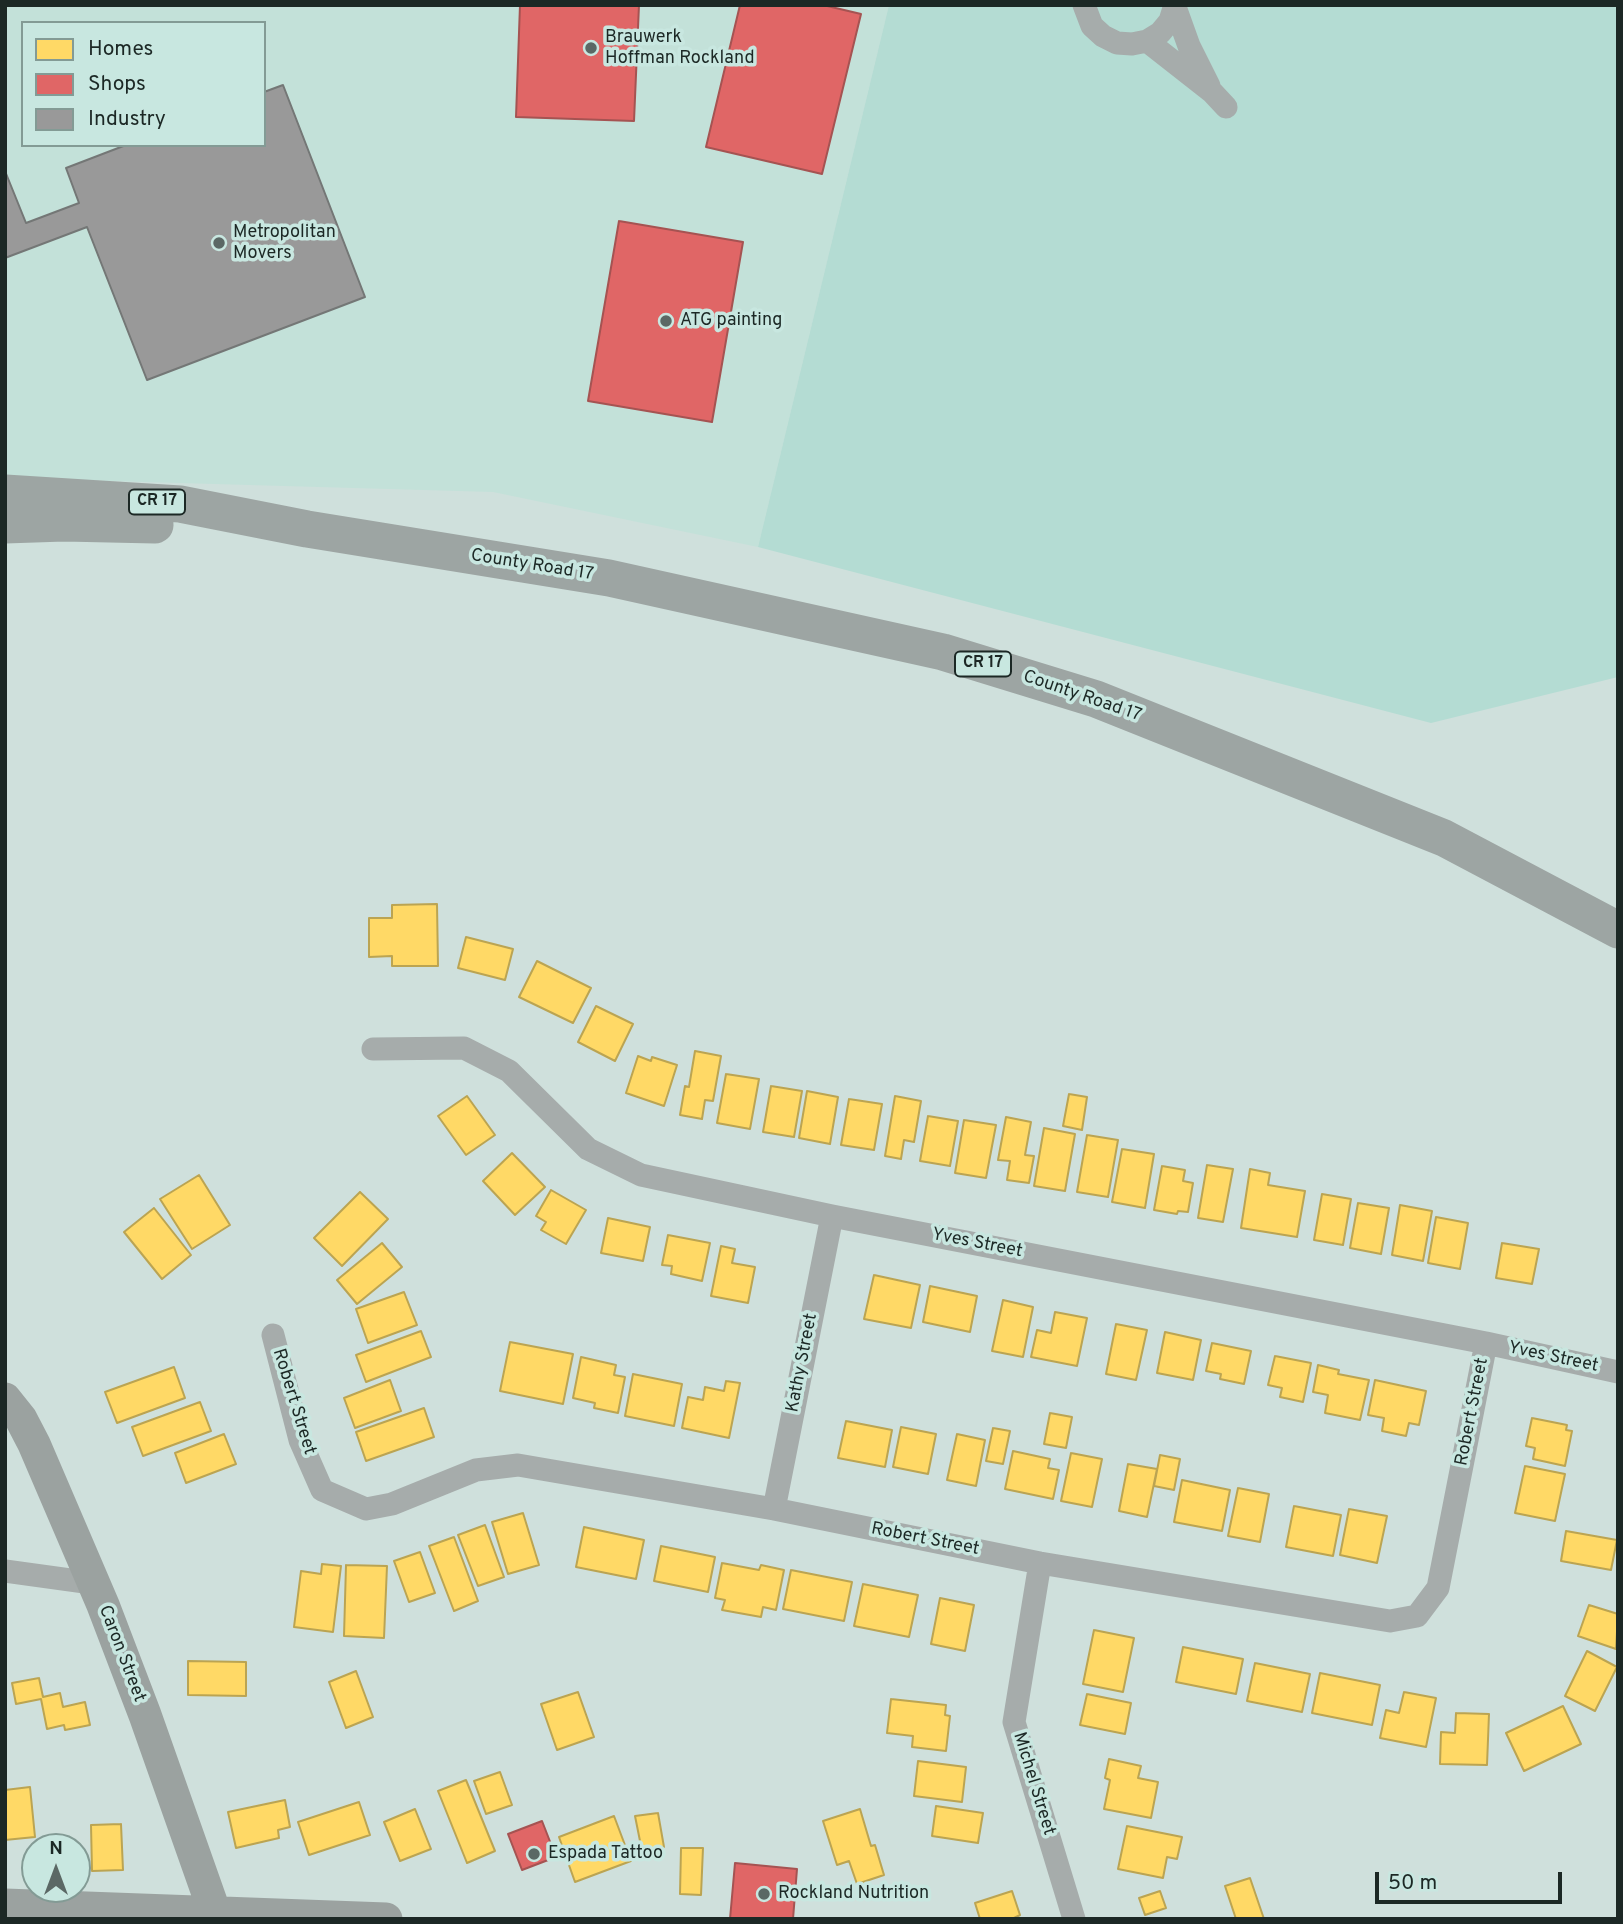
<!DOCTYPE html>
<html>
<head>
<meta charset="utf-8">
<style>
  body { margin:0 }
  #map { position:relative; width:1623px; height:1924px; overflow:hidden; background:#cfe0dc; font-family:Overpass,sans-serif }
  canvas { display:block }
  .frame { position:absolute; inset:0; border:7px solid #1c2825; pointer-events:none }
  .legend { position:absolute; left:21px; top:21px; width:245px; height:126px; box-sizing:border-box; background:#c8e7e0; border:2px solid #839b95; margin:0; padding:9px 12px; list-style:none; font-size:21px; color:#1c2825 }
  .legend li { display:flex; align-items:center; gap:14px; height:35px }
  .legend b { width:35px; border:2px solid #839b95 }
  .north { position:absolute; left:21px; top:1833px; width:70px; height:70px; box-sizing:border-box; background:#c8e7e0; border:2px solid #839b95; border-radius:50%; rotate:0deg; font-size:19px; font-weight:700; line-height:28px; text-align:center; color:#1c2825 }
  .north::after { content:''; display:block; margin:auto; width:24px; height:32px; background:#5b6865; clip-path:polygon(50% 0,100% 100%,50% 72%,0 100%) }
  .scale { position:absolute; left:1375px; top:1872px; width:187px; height:32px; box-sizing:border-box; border:4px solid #1c2825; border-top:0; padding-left:9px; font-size:21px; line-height:24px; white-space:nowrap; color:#1c2825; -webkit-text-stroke:5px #c8e7e0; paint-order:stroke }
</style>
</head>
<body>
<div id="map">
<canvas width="1623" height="1924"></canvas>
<div class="frame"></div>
<ul class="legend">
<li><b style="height:19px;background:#ffd966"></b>Homes</li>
<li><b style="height:19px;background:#e06666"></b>Shops</li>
<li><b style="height:19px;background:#999"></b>Industry</li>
</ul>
<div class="north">N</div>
<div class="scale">50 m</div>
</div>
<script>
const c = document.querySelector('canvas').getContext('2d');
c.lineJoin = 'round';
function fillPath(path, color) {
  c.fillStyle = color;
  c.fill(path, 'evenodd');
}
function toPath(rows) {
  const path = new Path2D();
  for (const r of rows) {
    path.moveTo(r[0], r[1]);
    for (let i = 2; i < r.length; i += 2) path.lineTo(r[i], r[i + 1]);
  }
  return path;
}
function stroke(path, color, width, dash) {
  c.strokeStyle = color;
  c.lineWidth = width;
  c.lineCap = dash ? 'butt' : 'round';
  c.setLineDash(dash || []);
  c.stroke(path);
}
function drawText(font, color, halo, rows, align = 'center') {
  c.font = font + ' Overpass,sans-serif';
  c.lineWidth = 7;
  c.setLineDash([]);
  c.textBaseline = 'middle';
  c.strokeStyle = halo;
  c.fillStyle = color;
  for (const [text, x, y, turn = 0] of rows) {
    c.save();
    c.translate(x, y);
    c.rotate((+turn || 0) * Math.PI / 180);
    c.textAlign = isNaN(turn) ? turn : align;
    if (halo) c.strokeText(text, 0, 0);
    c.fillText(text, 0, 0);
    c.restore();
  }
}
fillPath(toPath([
  [5,5,889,5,758,547,493,492,5,478],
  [23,23,264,23,264,145,23,145]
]), '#c3e1d9');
fillPath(toPath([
  [889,5,1618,5,1618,677,1431,723,758,547]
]), '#b4dcd3');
const homes = toPath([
  [437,904,438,966,392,966,392,956,369,957,369,918,392,918,392,905,437,904],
  [466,937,513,949,505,980,458,968,466,937],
  [537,961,591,988,573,1023,519,997,537,961],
  [596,1006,633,1024,615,1061,578,1042,596,1006],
  [695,1051,721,1056,713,1101,705,1100,702,1119,680,1115,685,1086,689,1087,695,1051],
  [638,1056,651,1061,652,1057,677,1065,664,1106,626,1093,638,1056],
  [726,1074,759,1079,750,1129,717,1123,726,1074],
  [771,1086,802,1091,794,1137,763,1132,771,1086],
  [807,1091,838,1097,830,1144,799,1138,807,1091],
  [1069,1094,1087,1097,1082,1130,1063,1126,1069,1094],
  [467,1096,495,1135,466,1155,438,1116,467,1096],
  [895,1096,921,1101,914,1142,904,1140,901,1159,885,1156,895,1096],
  [849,1099,882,1104,874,1150,841,1145,849,1099],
  [928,1116,958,1121,950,1166,920,1161,928,1116],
  [1006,1117,1031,1122,1025,1155,1034,1156,1029,1183,1007,1180,1010,1161,998,1160,1006,1117],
  [964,1120,996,1125,986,1178,955,1173,964,1120],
  [1044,1128,1075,1134,1065,1191,1034,1186,1044,1128],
  [1087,1135,1118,1140,1108,1197,1077,1192,1087,1135],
  [1122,1149,1154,1154,1145,1208,1112,1202,1122,1149],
  [512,1153,545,1187,515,1215,483,1181,512,1153],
  [1207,1165,1233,1169,1223,1222,1198,1218,1207,1165],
  [1162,1166,1185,1170,1183,1181,1193,1183,1188,1212,1178,1211,1177,1214,1154,1210,1162,1166],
  [1250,1169,1270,1173,1268,1185,1305,1191,1297,1237,1241,1228,1250,1169],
  [199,1175,230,1225,192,1249,160,1199,199,1175],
  [551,1190,586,1210,566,1244,541,1230,546,1222,536,1216,551,1190],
  [360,1192,388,1219,342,1266,314,1238,360,1192],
  [1322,1194,1351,1199,1343,1245,1314,1240,1322,1194],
  [1358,1203,1389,1208,1381,1254,1350,1248,1358,1203],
  [1400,1205,1432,1211,1423,1261,1392,1255,1400,1205],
  [154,1208,191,1255,162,1279,124,1232,154,1208],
  [1436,1217,1468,1223,1460,1269,1428,1263,1436,1217],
  [608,1218,650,1227,643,1261,601,1253,608,1218],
  [668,1235,710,1243,702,1281,671,1274,672,1266,662,1265,668,1235],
  [382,1243,402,1267,357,1304,337,1280,382,1243],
  [1502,1243,1539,1249,1532,1284,1496,1278,1502,1243],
  [721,1246,735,1249,732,1263,755,1267,748,1303,711,1296,721,1246],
  [874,1275,920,1285,911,1328,864,1319,874,1275],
  [930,1286,977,1296,970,1332,923,1322,930,1286],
  [404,1292,417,1325,368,1343,356,1309,404,1292],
  [1003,1300,1033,1307,1023,1357,992,1351,1003,1300],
  [1055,1312,1087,1318,1077,1366,1031,1357,1037,1330,1051,1333,1055,1312],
  [1116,1324,1147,1330,1136,1380,1106,1374,1116,1324],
  [421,1331,431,1357,366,1382,356,1355,421,1331],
  [1165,1332,1201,1340,1193,1380,1157,1373,1165,1332],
  [510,1342,573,1354,563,1404,500,1391,510,1342],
  [1212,1343,1251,1351,1244,1384,1220,1379,1221,1374,1206,1371,1212,1343],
  [1275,1356,1311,1363,1303,1402,1280,1397,1282,1388,1268,1385,1275,1356],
  [581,1357,616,1365,614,1375,625,1377,618,1413,594,1408,595,1403,573,1398,581,1357],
  [1318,1365,1339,1370,1338,1374,1369,1380,1360,1420,1325,1413,1328,1395,1313,1392,1318,1365],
  [174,1367,185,1398,117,1423,105,1392,174,1367],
  [633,1374,682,1384,674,1426,625,1416,633,1374],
  [390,1380,401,1411,355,1428,344,1398,390,1380],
  [1375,1380,1426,1391,1419,1425,1409,1423,1406,1436,1382,1431,1384,1418,1368,1415,1375,1380],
  [726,1381,740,1383,729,1438,682,1428,688,1397,703,1400,705,1387,724,1391,726,1381],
  [200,1402,211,1431,143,1456,132,1427,200,1402],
  [424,1408,434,1437,366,1461,356,1432,424,1408],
  [1050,1413,1072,1417,1066,1448,1044,1444,1050,1413],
  [1532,1418,1567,1425,1566,1430,1572,1431,1565,1466,1533,1459,1535,1448,1526,1446,1532,1418],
  [846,1421,892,1430,885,1467,838,1458,846,1421],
  [901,1427,936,1434,928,1474,893,1467,901,1427],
  [993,1428,1010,1431,1003,1464,986,1461,993,1428],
  [224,1434,236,1464,186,1483,175,1453,224,1434],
  [957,1434,985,1440,976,1486,947,1480,957,1434],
  [1013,1451,1050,1459,1048,1468,1059,1470,1053,1499,1005,1489,1013,1451],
  [1071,1453,1102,1459,1092,1507,1061,1501,1071,1453],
  [1160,1455,1180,1459,1174,1490,1154,1486,1160,1455],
  [1128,1464,1157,1469,1147,1517,1119,1511,1128,1464],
  [1525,1466,1565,1474,1555,1521,1515,1513,1525,1466],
  [1182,1480,1230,1490,1222,1531,1174,1522,1182,1480],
  [1238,1488,1269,1494,1260,1542,1228,1536,1238,1488],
  [1294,1506,1341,1515,1333,1556,1286,1547,1294,1506],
  [1349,1509,1387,1516,1377,1563,1340,1555,1349,1509],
  [523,1513,539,1565,508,1574,492,1522,523,1513],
  [485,1525,504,1577,478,1586,458,1535,485,1525],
  [584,1527,644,1540,636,1579,576,1567,584,1527],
  [1566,1531,1617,1540,1611,1570,1561,1561,1566,1531],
  [454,1537,478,1601,454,1611,429,1546,454,1537],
  [661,1546,715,1557,708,1592,654,1581,661,1546],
  [420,1552,435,1593,409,1602,394,1561,420,1552],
  [722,1563,759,1570,761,1565,784,1570,776,1610,763,1607,761,1617,722,1610,725,1600,715,1598,722,1563],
  [322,1564,341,1566,333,1632,294,1627,301,1571,321,1574,322,1564],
  [346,1565,387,1566,384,1638,344,1636,346,1565],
  [791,1570,852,1582,844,1621,783,1609,791,1570],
  [863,1584,918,1595,909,1637,854,1626,863,1584],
  [940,1598,974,1605,965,1651,931,1644,940,1598],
  [1589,1605,1618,1614,1616,1649,1578,1636,1589,1605],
  [1094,1630,1134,1638,1123,1692,1083,1684,1094,1630],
  [1183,1647,1243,1659,1236,1694,1176,1682,1183,1647],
  [1587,1651,1617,1667,1595,1711,1565,1696,1587,1651],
  [188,1661,246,1662,246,1696,188,1695,188,1661],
  [1255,1663,1310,1674,1302,1712,1247,1701,1255,1663],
  [356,1671,373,1717,346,1728,329,1682,356,1671],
  [1320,1673,1380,1685,1372,1725,1312,1713,1320,1673],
  [39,1678,43,1697,60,1693,63,1707,85,1702,90,1725,65,1730,64,1725,47,1729,41,1699,16,1704,12,1683,39,1678],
  [578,1692,594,1737,557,1750,541,1704,578,1692],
  [1404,1692,1436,1698,1426,1747,1380,1738,1386,1710,1399,1713,1404,1692],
  [1087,1694,1131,1703,1125,1734,1080,1725,1087,1694],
  [891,1699,946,1705,945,1715,950,1716,946,1751,912,1747,913,1736,887,1733,891,1699],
  [1563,1706,1581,1744,1524,1771,1506,1733,1563,1706],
  [1456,1713,1489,1714,1487,1765,1440,1764,1441,1732,1455,1733,1456,1713],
  [1109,1759,1141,1766,1138,1778,1158,1782,1151,1818,1104,1809,1110,1780,1105,1778,1109,1759],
  [918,1761,966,1767,962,1802,914,1796,918,1761],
  [500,1772,512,1805,486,1814,474,1781,500,1772],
  [466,1780,495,1851,467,1863,438,1791,466,1780],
  [30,1787,35,1837,5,1840,5,1790,30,1787],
  [285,1800,290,1827,278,1830,279,1838,236,1848,228,1812,285,1800],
  [359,1802,370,1835,309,1855,298,1822,359,1802],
  [936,1806,983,1813,978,1843,932,1836,936,1806],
  [415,1809,431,1849,400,1861,384,1822,415,1809],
  [860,1809,871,1846,875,1845,884,1875,857,1884,849,1861,837,1865,823,1821,860,1809],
  [658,1813,664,1847,642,1851,635,1816,658,1813],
  [614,1816,631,1861,575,1882,559,1837,614,1816],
  [121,1824,123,1870,92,1871,91,1825,121,1824],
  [1127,1826,1182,1837,1177,1859,1167,1857,1163,1878,1118,1869,1127,1826],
  [681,1848,703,1848,701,1895,680,1894,681,1848],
  [1250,1878,1264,1919,1236,1919,1225,1886,1250,1878],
  [1012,1891,1020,1915,1012,1919,980,1919,975,1903,1012,1891],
  [1160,1891,1166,1908,1145,1915,1139,1898,1160,1891]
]);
fillPath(homes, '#ffd966');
stroke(homes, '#bba452', 2);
const shops = toPath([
  [520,5,639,5,634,121,516,117,520,5],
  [740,5,823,5,861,14,822,174,706,147,740,5],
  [619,221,743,242,712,422,588,401,619,221],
  [542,1821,556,1857,522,1870,508,1834,542,1821],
  [735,1863,797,1869,793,1919,730,1919,735,1863]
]);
fillPath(shops, '#e06666');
stroke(shops, '#a55352', 2);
const industry = toPath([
  [283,85,365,297,147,380,87,227,5,258,5,171,26,223,79,203,66,168,126,145,264,145,264,92,283,85]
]);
fillPath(industry, '#999');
stroke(industry, '#747776', 2);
stroke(toPath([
  [1084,5,1092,26,1103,36,1117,43,1132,44,1147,41,1160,33,1170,21,1175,5],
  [1175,7,1189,46,1209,86],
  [1147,41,1212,92,1226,107],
  [373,1049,464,1048,509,1071,588,1149,641,1175,832,1216,1486,1343,1618,1372],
  [273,1335,300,1440,322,1490,366,1509,392,1504,476,1470,518,1465,774,1509,1040,1563,1390,1621,1417,1616,1438,1588,1486,1343],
  [774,1509,832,1216],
  [1040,1563,1014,1722,1074,1919],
  [5,1571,92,1583]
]), '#a6acab', 23);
stroke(toPath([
  [5,1399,21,1419,34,1444,103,1605,145,1715,217,1919],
  [5,1905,386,1919]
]), '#9ba2a0', 33);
stroke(toPath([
  [5,493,180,504,307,529,609,578,943,652,1096,699,1444,838,1618,930],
  [5,525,64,523,155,525]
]), '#9da5a3', 37);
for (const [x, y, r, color] of [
  [591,48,7,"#5b6865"],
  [219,243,7,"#5b6865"],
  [666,321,7,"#5b6865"],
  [534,1854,7,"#5b6865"],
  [764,1894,7,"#5b6865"]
]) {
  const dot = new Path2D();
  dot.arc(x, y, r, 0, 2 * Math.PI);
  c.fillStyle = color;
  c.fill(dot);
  stroke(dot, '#c8e7e0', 2.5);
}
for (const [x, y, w] of [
  [157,502,56],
  [983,664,56]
]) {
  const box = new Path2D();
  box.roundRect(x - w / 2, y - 12.5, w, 25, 5);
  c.fillStyle = '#c8e7e0';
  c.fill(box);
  stroke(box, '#1c2825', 2);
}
drawText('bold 16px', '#1c2825', null, [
  ["CR 17",157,502],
  ["CR 17",983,664]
]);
drawText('18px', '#1c2825', '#c8e7e0', [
  ["Brauwerk",605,38],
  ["Hoffman Rockland",605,59],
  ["Metropolitan",233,233],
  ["Movers",233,254],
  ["ATG painting",680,321],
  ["Espada Tattoo",548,1854],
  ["Rockland Nutrition",778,1894]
], 'left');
drawText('18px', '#1c2825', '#c8e7e0', [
  ["County Road 17",532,566,9],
  ["County Road 17",1082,697,19],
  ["Yves Street",977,1244,11],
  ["Yves Street",1553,1358,12],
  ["Kathy Street",803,1363,-79],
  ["Robert Street",293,1402,73],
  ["Robert Street",1473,1412,-79],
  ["Robert Street",925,1540,11],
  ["Caron Street",121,1654,69],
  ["Michel Street",1033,1784,73]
]);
</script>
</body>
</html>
